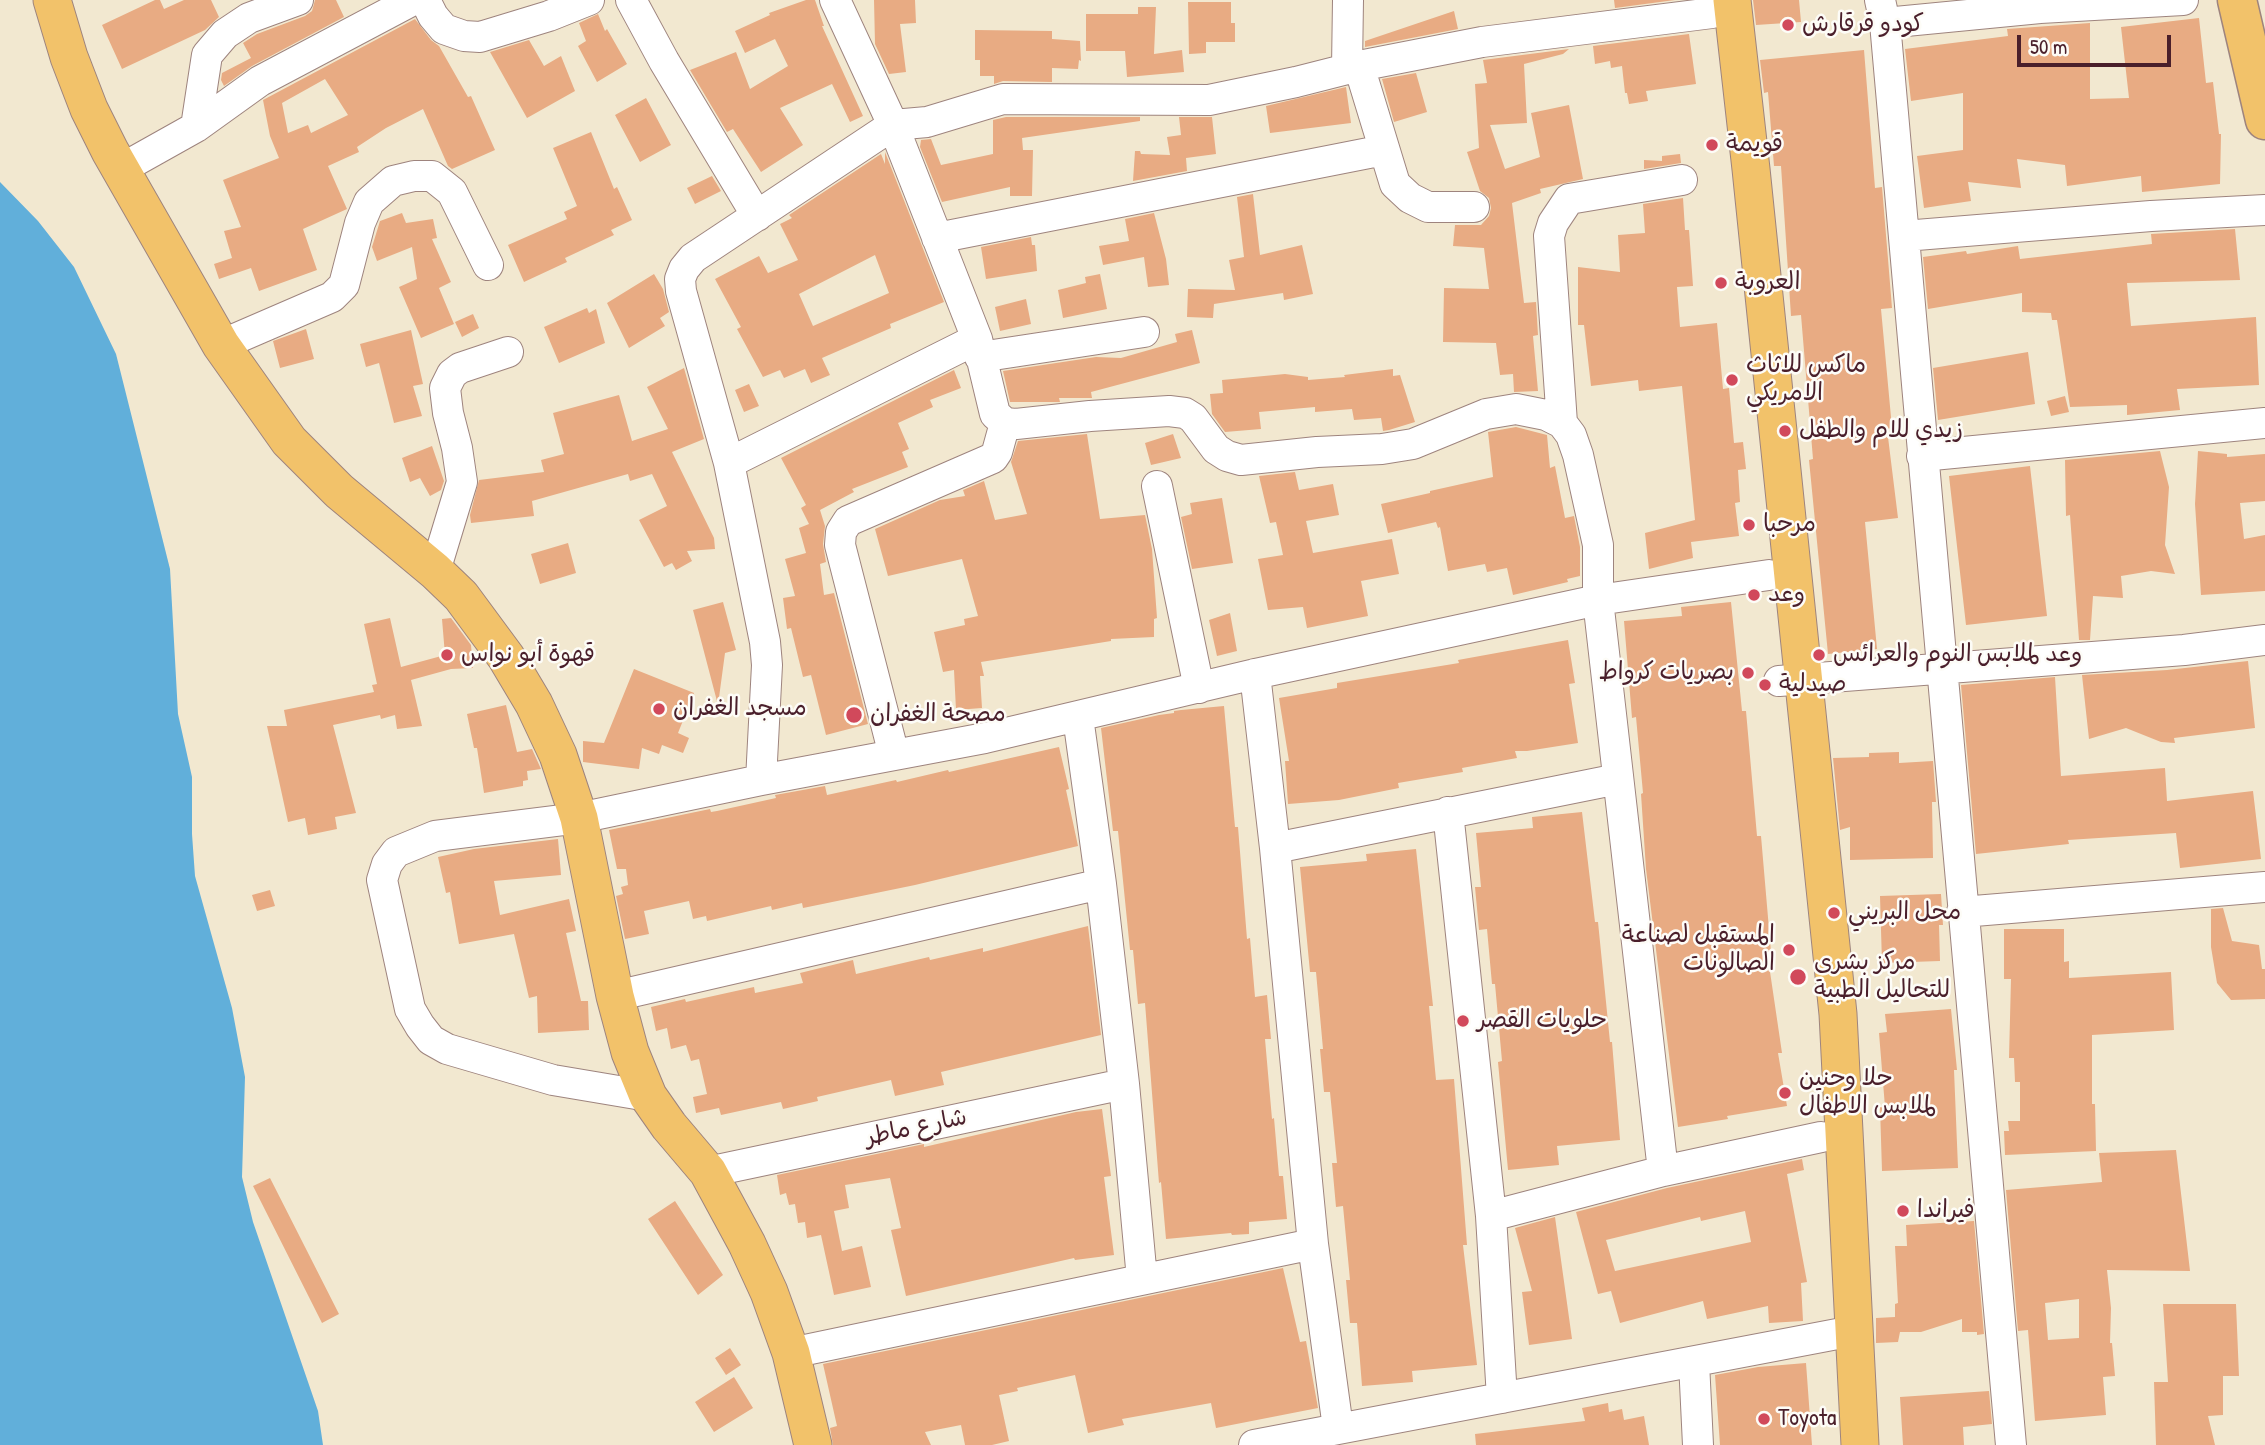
<!DOCTYPE html>
<html>
<head>
<meta charset="utf-8">
<style>
  body { margin:0 }
  #map { position:relative; width:2265px; height:1445px; overflow:hidden; background:#f2e8d0; font-family:"Patrick Hand",sans-serif }
  canvas { display:block }
  .scale { position:absolute; left:2017px; top:35px; width:154px; height:32px; box-sizing:border-box; border:4px solid #4a1f2b; border-top:0; padding-left:9px; font-size:21px; line-height:24px; white-space:nowrap; color:#4a1f2b; -webkit-text-stroke:5px #fdfcf7; paint-order:stroke }
</style>
</head>
<body>
<div id="map">
<canvas width="2265" height="1445"></canvas>
<div class="scale">50 m</div>
</div>
<script>
const c = document.querySelector('canvas').getContext('2d');
c.lineJoin = 'round';
function fillPath(path, color) {
  c.fillStyle = color;
  c.fill(path, 'evenodd');
}
function toPath(rows) {
  const path = new Path2D();
  for (const r of rows) {
    path.moveTo(r[0], r[1]);
    for (let i = 2; i < r.length; i += 2) path.lineTo(r[i], r[i + 1]);
  }
  return path;
}
function stroke(path, color, width, dash) {
  c.strokeStyle = color;
  c.lineWidth = width;
  c.lineCap = dash ? 'butt' : 'round';
  c.setLineDash(dash || []);
  c.stroke(path);
}
function drawText(font, color, halo, rows, align = 'center') {
  c.font = font + ' "Patrick Hand","Playpen Sans Arabic",sans-serif';
  c.lineWidth = 5;
  c.setLineDash([]);
  c.textBaseline = 'middle';
  c.strokeStyle = halo;
  c.fillStyle = color;
  for (const [text, x, y, turn = 0] of rows) {
    c.save();
    c.translate(x, y);
    c.rotate((+turn || 0) * Math.PI / 180);
    c.textAlign = isNaN(turn) ? turn : align;
    if (halo) c.strokeText(text, 0, 0);
    c.fillText(text, 0, 0);
    c.restore();
  }
}
fillPath(toPath([
  [0,182,38,221,74,267,116,354,170,569,178,714,192,777,192,834,195,876,232,1008,245,1077,242,1177,253,1222,318,1411,323,1445,0,1445]
]), '#61afda');
fillPath(toPath([
  [155,0,160,0,164,9,184,0,211,0,219,17,205,30,122,69,102,25],
  [315,0,336,0,344,17,252,66,224,86,221,80,222,73,251,58,243,43,257,34,305,16,312,11],
  [806,0,815,0,824,26,822,26,863,116,850,122,832,84,780,108,803,145,761,172,733,129,727,132,690,70,736,52,750,89,788,66,775,39,745,53,735,31,770,15,769,13],
  [874,0,915,0,916,23,900,24,906,72,889,74,875,44],
  [1614,0,1675,0,1615,8],
  [1753,0,1799,0,1801,22,1756,25],
  [1188,2,1231,2,1231,23,1235,23,1235,42,1206,42,1206,53,1189,54],
  [1138,7,1156,7,1154,54,1182,50,1184,72,1127,77,1125,51,1086,51,1086,14,1138,14],
  [1454,11,1458,29,1365,47,1365,41],
  [598,14,605,31,607,29,627,64,597,82,578,46,586,41,579,23],
  [2199,18,2206,83,2213,82,2219,134,2221,134,2220,184,2142,192,2141,176,2067,186,2065,165,2017,159,2021,188,1968,182,1971,201,1924,208,1917,156,1963,150,1963,93,1911,101,1905,49,2008,36,2007,29,2090,23,2090,99,2129,98,2121,27],
  [415,19,431,40,439,46,468,97,471,96,495,150,452,169,448,166,423,109,386,128,357,147,359,152,328,166,347,209,303,229,317,270,259,291,251,268,219,279,214,264,232,258,224,231,241,227,223,180,279,158,270,136,263,100],
  [325,79,348,115,311,133,308,125,288,133,282,103],
  [975,30,1052,31,1052,39,1080,41,1081,61,1079,60,1078,69,1052,68,1052,82,1003,81,994,84,994,76,980,76,980,60,975,60],
  [1689,34,1696,84,1646,91,1648,101,1629,104,1627,93,1625,93,1622,66,1611,68,1610,61,1595,64,1593,46],
  [529,40,544,66,561,56,575,91,527,118,490,52],
  [1569,49,1563,54,1524,64,1527,123,1490,125,1505,169,1540,157,1531,113,1569,105,1583,179,1540,189,1541,193,1512,203,1524,303,1536,302,1538,335,1533,336,1538,391,1514,392,1513,374,1500,375,1496,343,1443,342,1444,288,1489,289,1484,248,1453,246,1455,225,1481,225,1489,216,1491,208,1489,198,1480,191,1467,152,1479,148,1475,84,1487,83,1483,60],
  [1864,50,1875,188,1882,187,1888,259,1892,308,1881,309,1892,428,1887,429,1898,518,1865,522,1877,649,1828,654,1809,460,1813,459,1801,315,1791,316,1781,166,1774,166,1768,92,1764,93,1760,60],
  [1416,73,1427,112,1394,122,1382,79],
  [1346,87,1351,123,1270,133,1266,106],
  [646,98,671,145,640,162,615,115],
  [1006,117,1140,117,1140,121,1022,138,1023,150,1033,150,1032,196,1010,196,1010,187,942,202,920,147,921,140,931,139,941,165,993,154,993,120],
  [1179,117,1212,117,1216,154,1186,158,1187,171,1133,181,1135,151,1140,151,1141,154,1170,155,1167,137,1181,135],
  [591,132,614,189,617,187,632,220,611,230,614,235,565,258,567,262,524,282,508,245,567,219,564,212,577,206,553,148],
  [885,152,944,302,890,324,891,328,822,358,830,375,811,383,805,369,784,378,780,370,763,377,737,329,741,327,715,279,759,256,768,273,798,260,780,224,792,218,789,215,881,154,885,164],
  [875,255,889,293,813,326,799,294],
  [1680,154,1681,163,1644,169,1644,160,1662,161,1662,156],
  [712,176,721,191,695,204,687,188],
  [1253,194,1260,255,1302,245,1313,294,1284,300,1283,293,1214,304,1213,318,1187,317,1188,289,1235,290,1229,260,1244,257,1237,197],
  [1683,198,1685,230,1689,230,1693,286,1677,287,1680,327,1717,323,1723,389,1729,388,1734,443,1743,442,1746,469,1738,470,1740,502,1735,503,1739,536,1691,542,1693,558,1649,569,1645,533,1695,520,1682,386,1639,391,1638,380,1591,386,1584,325,1578,325,1578,267,1620,272,1618,235,1645,233,1643,204],
  [402,213,406,223,433,219,437,238,432,239,451,282,439,288,454,324,421,338,399,287,417,279,412,247,377,261,372,247,380,221],
  [1154,213,1166,259,1169,285,1148,287,1144,257,1103,265,1099,246,1129,241,1125,219],
  [2235,229,2240,280,2127,283,2131,326,2256,317,2259,385,2177,389,2180,410,2127,415,2127,405,2070,407,2057,320,2052,320,2051,313,2022,312,2022,293,1928,309,1923,257,1966,251,1967,254,2018,246,2020,259,2152,244,2151,234],
  [1031,237,1032,245,1035,245,1037,271,986,279,981,247],
  [654,274,663,289,669,312,660,318,665,326,629,348,607,303],
  [1100,274,1107,309,1063,318,1058,290,1086,283,1085,277],
  [1026,299,1031,324,1000,331,995,307],
  [587,308,589,313,596,309,605,343,559,363,544,327],
  [473,314,479,328,462,337,455,322],
  [306,329,314,359,280,368,273,341],
  [411,330,423,384,413,386,422,416,394,423,379,363,366,367,360,344],
  [1192,330,1200,363,1091,392,1092,398,1059,398,1060,402,1010,402,1003,371,1096,357,1121,358,1177,342,1175,334],
  [2028,352,2035,404,1938,420,1933,368],
  [684,368,704,439,672,452,714,538,715,549,687,551,692,561,676,570,672,563,664,567,639,520,667,506,652,474,630,481,628,474,532,501,534,516,471,523,470,515,479,480,544,472,541,460,564,454,553,413,619,395,632,441,668,429,647,387],
  [1393,369,1393,376,1400,375,1415,422,1389,430,1383,431,1381,418,1354,420,1352,409,1315,412,1315,407,1259,412,1261,429,1225,432,1212,414,1210,394,1223,393,1222,380,1285,374,1308,377,1308,380,1345,377,1344,375],
  [954,370,961,388,930,400,933,407,898,423,909,449,902,452,908,467,852,489,854,492,820,510,825,526,823,544,826,562,820,564,824,595,834,593,868,724,826,735,811,675,803,677,791,628,787,629,783,598,795,596,785,559,806,553,799,528,809,524,801,508,806,505,781,458],
  [749,384,759,406,744,412,735,390],
  [2065,396,2069,412,2051,416,2047,401],
  [1516,427,1547,435,1550,468,1555,466,1565,518,1574,516,1580,547,1580,576,1567,579,1568,582,1513,595,1507,568,1487,572,1485,564,1448,571,1440,527,1438,528,1436,522,1388,533,1381,504,1430,493,1430,491,1493,477,1488,432],
  [1087,434,1100,519,1145,515,1152,549,1157,618,1154,619,1154,637,1111,639,1111,641,981,662,984,676,980,676,982,708,956,710,954,670,943,672,934,632,965,625,964,619,978,616,962,559,888,576,875,529,940,500,965,496,963,490,984,481,995,520,1027,514,1011,462,1018,441],
  [1173,434,1181,458,1151,465,1145,443],
  [432,446,444,481,441,490,430,496,420,478,410,482,402,458],
  [2160,451,2169,487,2165,545,2175,574,2151,571,2121,576,2123,598,2093,596,2090,640,2079,640,2070,515,2066,516,2065,460],
  [2198,451,2227,454,2227,457,2265,454,2265,501,2240,503,2244,539,2265,535,2265,591,2201,595,2195,504],
  [2030,466,2047,616,1966,625,1949,476],
  [1295,472,1299,490,1333,484,1339,515,1306,521,1313,553,1392,539,1399,574,1361,581,1368,616,1307,628,1303,607,1268,610,1258,559,1283,555,1276,522,1270,523,1259,476],
  [1222,498,1233,563,1192,569,1181,517,1192,514,1190,503],
  [568,543,576,573,540,584,531,554],
  [723,602,736,650,725,653,718,705,693,610],
  [1731,602,1742,711,1746,711,1757,836,1761,836,1772,964,1769,965,1782,1053,1778,1053,1787,1106,1727,1116,1728,1119,1678,1127,1646,869,1641,794,1643,793,1636,717,1632,718,1624,621,1682,616,1681,607],
  [1230,613,1237,651,1217,656,1209,620],
  [390,618,401,667,445,655,442,619,451,618,471,645,473,668,451,669,411,680,422,726,397,729,395,715,381,719,380,715,333,725,356,813,335,817,337,829,308,835,305,818,288,822,267,726,287,726,284,710,374,692,372,685,377,684,364,624],
  [1568,640,1575,683,1569,684,1578,743,1527,751,1515,751,1517,758,1462,768,1463,772,1398,783,1399,788,1339,800,1288,804,1285,761,1289,761,1279,698,1337,688,1337,683,1459,663,1458,660],
  [2248,661,2255,728,2174,738,2175,743,2161,742,2126,728,2089,739,2082,675,2167,670],
  [634,669,694,693,678,733,689,738,683,753,662,745,659,754,642,748,639,769,583,762,583,741,604,743],
  [2055,677,2061,776,2165,768,2167,801,2253,791,2261,859,2180,868,2176,833,2068,840,2069,844,1976,854,1961,685],
  [506,705,517,752,532,749,541,769,527,771,528,780,523,781,523,786,484,793,477,748,474,748,467,714],
  [1224,706,1235,827,1238,827,1247,939,1250,938,1255,997,1267,995,1271,1039,1265,1039,1272,1119,1274,1118,1279,1176,1283,1176,1287,1219,1249,1222,1249,1234,1232,1235,1231,1233,1166,1239,1161,1182,1159,1183,1145,1003,1138,1004,1133,950,1130,950,1118,831,1113,831,1101,728,1159,715,1174,713,1174,711,1181,710],
  [1059,747,1069,789,1066,790,1078,846,915,885,803,908,802,903,772,910,771,906,707,921,706,916,693,919,689,901,644,911,649,934,625,939,616,896,623,894,621,887,628,885,626,869,617,869,609,830,710,809,711,812,717,811,776,798,775,795,825,786,827,795,896,780,897,782,948,770,949,772],
  [1899,752,1899,763,1933,761,1936,802,1932,802,1933,858,1850,860,1850,827,1840,830,1833,758,1869,757,1869,753],
  [1582,812,1595,922,1598,922,1610,1042,1612,1042,1620,1140,1557,1146,1559,1165,1508,1170,1498,1062,1502,1061,1495,984,1492,984,1487,929,1479,930,1475,887,1481,887,1476,833,1533,828,1532,817],
  [558,839,561,875,494,881,500,915,569,899,576,931,566,933,581,1001,588,1001,589,1030,538,1033,537,996,529,998,514,934,459,944,450,892,446,893,438,857,474,849],
  [1416,849,1433,1006,1429,1006,1436,1080,1454,1079,1467,1245,1463,1245,1477,1365,1412,1371,1413,1382,1362,1386,1357,1323,1350,1323,1346,1280,1350,1280,1343,1206,1336,1207,1332,1163,1337,1163,1330,1092,1324,1092,1320,1049,1323,1049,1316,972,1310,972,1300,867,1367,861,1366,854],
  [270,890,275,906,257,911,252,895],
  [1941,894,1943,925,1939,925,1940,961,1882,963,1880,896],
  [2223,908,2232,941,2259,945,2262,969,2265,969,2265,999,2231,1000,2217,983,2211,947,2211,909],
  [1088,926,1101,1035,941,1072,944,1085,895,1096,891,1080,817,1097,818,1101,783,1109,781,1102,721,1115,719,1108,696,1113,693,1097,707,1094,699,1059,691,1061,686,1045,671,1049,667,1028,656,1031,651,1007,685,999,686,1002,754,987,755,993,803,983,800,973,853,960,856,974,929,957,930,960,983,948,983,952],
  [2004,929,2064,929,2064,962,2069,961,2069,978,2171,972,2174,1030,2092,1035,2092,1104,2095,1104,2096,1151,2005,1155,2004,1131,2009,1131,2008,1121,2020,1121,2020,1082,2015,1082,2014,1058,2009,1058,2011,979,2004,979],
  [1951,1009,1957,1070,1954,1070,1958,1168,1882,1171,1880,1107,1885,1107,1879,1033,1887,1032,1885,1014],
  [1102,1109,1111,1176,1104,1177,1114,1255,1075,1260,1074,1258,906,1296,891,1230,901,1228,890,1178,845,1185,849,1208,834,1211,842,1251,862,1246,871,1287,834,1295,821,1235,807,1238,805,1222,798,1223,795,1204,789,1205,786,1193,780,1195,777,1175,924,1144,924,1147,1076,1112],
  [2176,1150,2190,1271,2107,1270,2111,1308,2110,1343,2112,1343,2115,1376,2103,1377,2106,1415,2035,1421,2028,1330,2018,1331,2006,1190,2102,1182,2099,1153],
  [2079,1299,2079,1338,2048,1340,2045,1303],
  [1802,1159,1804,1170,1787,1174,1807,1282,1801,1283,1803,1321,1769,1323,1768,1306,1707,1319,1703,1301,1620,1323,1611,1291,1598,1294,1576,1212,1667,1188],
  [1745,1211,1751,1242,1615,1271,1606,1240,1700,1217,1701,1221],
  [270,1178,339,1314,322,1323,253,1186],
  [675,1201,723,1275,698,1295,648,1219],
  [1555,1217,1572,1339,1529,1345,1522,1292,1532,1291,1515,1228],
  [1974,1221,1984,1334,1977,1335,1977,1332,1962,1332,1962,1319,1921,1332,1900,1332,1898,1342,1876,1343,1876,1318,1895,1317,1895,1304,1898,1303,1895,1246,1907,1246,1906,1225],
  [1283,1268,1300,1342,1306,1341,1318,1408,1216,1428,1211,1403,1122,1419,1124,1425,1088,1433,1075,1375,1017,1388,1018,1391,999,1395,1009,1441,992,1445,965,1445,961,1425,925,1432,931,1445,833,1445,830,1428,837,1426,823,1364],
  [2163,1304,2236,1304,2239,1376,2223,1376,2223,1415,2208,1416,2215,1445,2156,1445,2154,1382,2168,1382],
  [730,1348,741,1365,726,1375,715,1358],
  [1806,1363,1812,1445,1720,1445,1715,1375,1758,1367],
  [734,1377,753,1408,714,1432,695,1402],
  [1989,1391,1992,1424,1963,1427,1964,1445,1903,1445,1900,1397],
  [1608,1403,1609,1412,1622,1409,1624,1420,1644,1416,1649,1445,1476,1445,1475,1434,1585,1421,1582,1408]
]), '#e8ab83');
const minor = toPath([
  [425,0,433,16,444,29,464,36,480,37,549,16,589,0],
  [631,0,664,61,757,216],
  [835,0,893,125,977,339,995,414,1005,423,1016,424,1090,416,1169,411,1185,413,1193,418,1216,449,1227,456,1241,460,1317,452,1382,449,1413,444,1486,414,1516,409,1546,415,1562,423,1571,435,1578,455,1598,545,1598,600,1663,1171],
  [1880,0,1885,23,2011,1445],
  [1885,23,2040,8,2183,0],
  [1359,66,1395,184,1410,198,1428,207,1474,207],
  [1347,68,1348,0],
  [196,127,207,55,225,34,249,18,298,0],
  [121,169,196,127,260,81,413,0],
  [1904,236,2151,216,2265,210],
  [937,238,1384,150],
  [221,345,332,297,344,285,360,223,369,202,393,181,414,176,432,176,452,192,488,265],
  [980,357,1144,332],
  [1562,423,1549,236,1553,223,1569,199,1682,180],
  [1922,456,2265,423],
  [729,463,977,339],
  [1157,486,1199,688],
  [435,571,462,482,457,448,448,413,445,388,452,374,460,368,508,352],
  [1255,674,1275,848,1313,1244,1338,1428],
  [1779,681,2184,650,2265,640],
  [1078,717,1101,884,1124,1084,1142,1279],
  [894,755,840,545,841,532,848,521,993,458,997,452,1005,423],
  [761,780,767,665,765,642,729,463,681,291,680,279,684,269,693,258,893,125,927,122,1003,99,1209,100,1296,82,1359,66,1482,42,1712,13],
  [1448,812,1491,1216,1502,1398],
  [1275,848,1618,779],
  [1962,912,2265,887],
  [615,996,1101,884],
  [648,1096,553,1080,447,1049,431,1040,420,1026,410,1009,382,880,387,864,396,852,435,836,579,818,761,780,985,738,1255,674,1598,600,1769,575],
  [708,1172,1124,1084],
  [1491,1216,1663,1171,1821,1137],
  [791,1353,1313,1244],
  [1694,1362,1698,1445],
  [1254,1445,1853,1331]
]);
const major = toPath([
  [52,0,69,57,89,109,110,151,221,345,289,441,339,491,435,571,461,596,506,657,534,704,558,755,579,818,615,996,630,1052,648,1096,669,1126,708,1172,747,1244,769,1292,791,1353,813,1445],
  [1732,0,1751,169,1838,1014,1860,1445]
]);
const highway = toPath([
  [2237,0,2265,120]
]);
stroke(minor, '#9e847e', 32);
stroke(major, '#9e847e', 39);
stroke(highway, '#9e847e', 41);
stroke(minor, '#fff', 30);
stroke(major, '#f2c26a', 37);
stroke(highway, '#f2c26a', 38);
for (const [x, y, r, color] of [
  [1788,25,7,"#d1495b"],
  [1712,145,7,"#d1495b"],
  [1721,283,7,"#d1495b"],
  [1732,380,7,"#d1495b"],
  [1785,431,7,"#d1495b"],
  [1749,525,7,"#d1495b"],
  [1754,595,7,"#d1495b"],
  [447,655,7,"#d1495b"],
  [1819,655,7,"#d1495b"],
  [1748,673,7,"#d1495b"],
  [1765,685,7,"#d1495b"],
  [659,709,7,"#d1495b"],
  [854,715,9,"#d1495b"],
  [1834,913,7,"#d1495b"],
  [1789,950,7,"#d1495b"],
  [1798,977,9,"#d1495b"],
  [1463,1021,7,"#d1495b"],
  [1785,1093,7,"#d1495b"],
  [1903,1211,7,"#d1495b"],
  [1764,1419,7,"#d1495b"]
]) {
  const dot = new Path2D();
  dot.arc(x, y, r, 0, 2 * Math.PI);
  c.fillStyle = color;
  c.fill(dot);
  stroke(dot, '#fdfcf7', 2.5);
}
drawText('24px', '#4a1f2b', '#fdfcf7', [
  ["كودو قرقارش",1802,25],
  ["قويمة",1726,145],
  ["العروبة",1735,283],
  ["ماكس للاثاث",1746,366],
  ["الامريكي",1746,394],
  ["زيدي للام والطفل",1799,431],
  ["مرحبا",1763,525],
  ["وعد",1768,595],
  ["قهوة أبو نواس",461,655],
  ["وعد لملابس النوم والعرائس",1833,655],
  ["بصريات كرواط",1734,673,"right"],
  ["صيدلية",1779,685],
  ["مسجد الغفران",673,709],
  ["مصحة الغفران",870,715],
  ["محل البريني",1848,913],
  ["المستقبل لصناعة",1775,936,"right"],
  ["الصالونات",1775,964,"right"],
  ["مركز بشرى",1814,963],
  ["للتحاليل الطبية",1814,991],
  ["حلويات القصر",1477,1021],
  ["حلا وحنين",1799,1079],
  ["لملابس الاطفال",1799,1107],
  ["فيراندا",1917,1211],
  ["Toyota",1778,1419]
], 'left');
drawText('24px', '#4a1f2b', '#fdfcf7', [
  ["شارع ماطر",916,1128,-12]
]);
</script>
</body>
</html>
